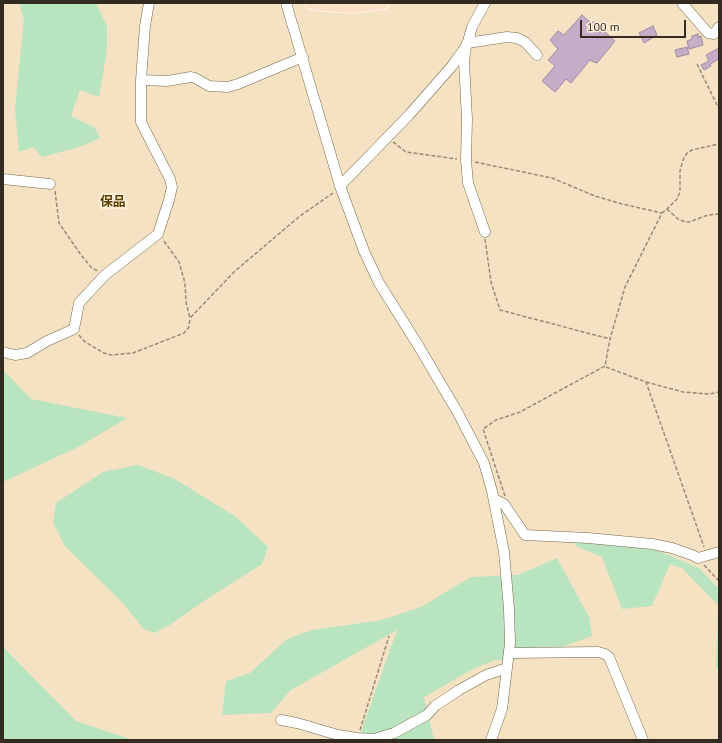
<!DOCTYPE html>
<html>
<head>
<meta charset="utf-8">
<style>
  body { margin:0 }
  #map { position:relative; width:722px; height:743px; overflow:hidden; background:#f5e2c3; font-family:"PT Sans",sans-serif }
  canvas { display:block }
  .frame { position:absolute; inset:0; border:4px solid #332b20; pointer-events:none }
  .scale { position:absolute; left:580px; top:20px; width:106px; height:18px; box-sizing:border-box; border:2px solid #332b20; border-top:0; padding-left:5px; font-size:12px; line-height:14px; white-space:nowrap; color:#332b20; -webkit-text-stroke:3px #ffefd7; paint-order:stroke }
</style>
</head>
<body>
<div id="map">
<canvas width="722" height="743"></canvas>
<div class="frame"></div>
<div class="scale">100 m</div>
</div>
<script>
const c = document.querySelector('canvas').getContext('2d');
c.lineJoin = 'round';
function fillPath(path, color) {
  c.fillStyle = color;
  c.fill(path, 'evenodd');
}
function toPath(rows) {
  const path = new Path2D();
  for (const r of rows) {
    path.moveTo(r[0], r[1]);
    for (let i = 2; i < r.length; i += 2) path.lineTo(r[i], r[i + 1]);
  }
  return path;
}
function stroke(path, color, width, dash) {
  c.strokeStyle = color;
  c.lineWidth = width;
  c.lineCap = dash ? 'butt' : 'round';
  c.setLineDash(dash || []);
  c.stroke(path);
}
function drawText(font, color, halo, rows, align = 'center') {
  c.font = font + ' "PT Sans","Noto Sans JP",sans-serif';
  c.lineWidth = 4;
  c.setLineDash([]);
  c.textBaseline = 'middle';
  c.strokeStyle = halo;
  c.fillStyle = color;
  for (const [text, x, y, turn = 0] of rows) {
    c.save();
    c.translate(x, y);
    c.rotate((+turn || 0) * Math.PI / 180);
    c.textAlign = isNaN(turn) ? turn : align;
    if (halo) c.strokeText(text, 0, 0);
    c.fillText(text, 0, 0);
    c.restore();
  }
}
fillPath(toPath([
  [19,3,96,3,107,26,107,50,99,97,80,90,71,116,95,128,100,138,79,147,42,157,33,147,19,152,15,108,24,20],
  [3,370,31,399,127,418,78,447,3,482],
  [138,465,175,479,236,517,268,547,262,564,204,601,171,624,155,633,144,629,122,602,65,546,53,523,56,503,103,472],
  [572,542,603,543,654,549,699,568,719,589,719,669,716,668,718,605,682,568,670,564,652,606,622,609,602,557,578,547],
  [557,558,589,617,592,636,559,648,515,660,495,660,475,668,424,697,434,740,358,740,397,630,291,690,271,713,222,715,226,681,250,673,287,639,313,630,382,620,421,607,471,577,518,575],
  [3,647,76,721,133,740,3,740]
]), '#b8e4bf');
const building = toPath([
  [582,15,590,22,594,22,615,41,597,63,594,62,590,60,571,83,566,79,555,92,542,81,555,66,548,60,558,49,550,40,558,31,564,35,582,15],
  [653,26,657,35,644,43,639,33,653,26],
  [698,34,698,37,701,36,703,45,689,49,687,41,692,39,692,36,698,34],
  [687,47,689,54,677,57,675,50,687,47],
  [719,48,719,59,710,64,711,66,704,70,701,65,709,61,706,55,719,48]
]);
fillPath(building, '#c5acc7');
stroke(building, '#a18aa3', 1);
const minor = toPath([
  [149,3,145,26,141,80,167,81,191,77,195,78,209,86,228,87,238,84,303,57],
  [286,3,340,186,364,251,379,283,418,345,458,413,484,463,492,491,504,552,509,609,510,643,502,709,491,740],
  [682,3,708,33,714,34,719,27],
  [467,43,507,37,517,38,525,42,537,55],
  [466,47,464,61,467,119,466,160,468,183,485,232],
  [3,179,50,184],
  [340,186,409,115,452,66,467,45,472,27,485,3],
  [3,352,15,355,27,353,47,341,74,329,79,303,105,275,158,234,169,200,172,187,170,179,141,122,141,80],
  [494,499,504,504,525,535,588,538,652,544,672,548,692,555,698,558,719,552],
  [509,653,598,652,605,654,609,657,643,740],
  [281,720,297,723,338,735,357,738,374,739,394,733,427,715,435,706,459,690,486,675,507,668]
]);
const major = toPath([
  [311,3,319,5,355,7,383,3]
]);
stroke(minor, '#756549', 11);
stroke(major, '#fff', 13);
stroke(toPath([
  [697,64,719,109],
  [393,142,406,152,457,159],
  [475,162,552,178,595,196,622,204,662,213],
  [55,191,59,223,81,255,92,268,98,271],
  [667,209,678,219,685,222,689,222,708,215,719,214],
  [485,239,491,282,500,310,610,339],
  [164,241,179,262,185,283,186,302,190,318,235,271,300,216,333,193],
  [79,335,85,342,104,353,111,355,133,353,184,333,189,327,190,318],
  [606,367,646,382,704,547],
  [646,382,683,392,709,394,719,392],
  [505,496,483,429,496,420,520,412,605,366,610,339,625,287,662,213,667,209,677,199,680,192,680,171,683,160,687,153,692,150,719,144],
  [704,565,719,581],
  [360,730,389,636]
]), '#988a75', 1.5, [4, 2]);
stroke(minor, '#fff', 10);
stroke(major, '#fcdfc6', 12);
drawText('bold 13px', '#5c4003', '#ffefd7', [
  ["保品",113,202]
]);
</script>
</body>
</html>
